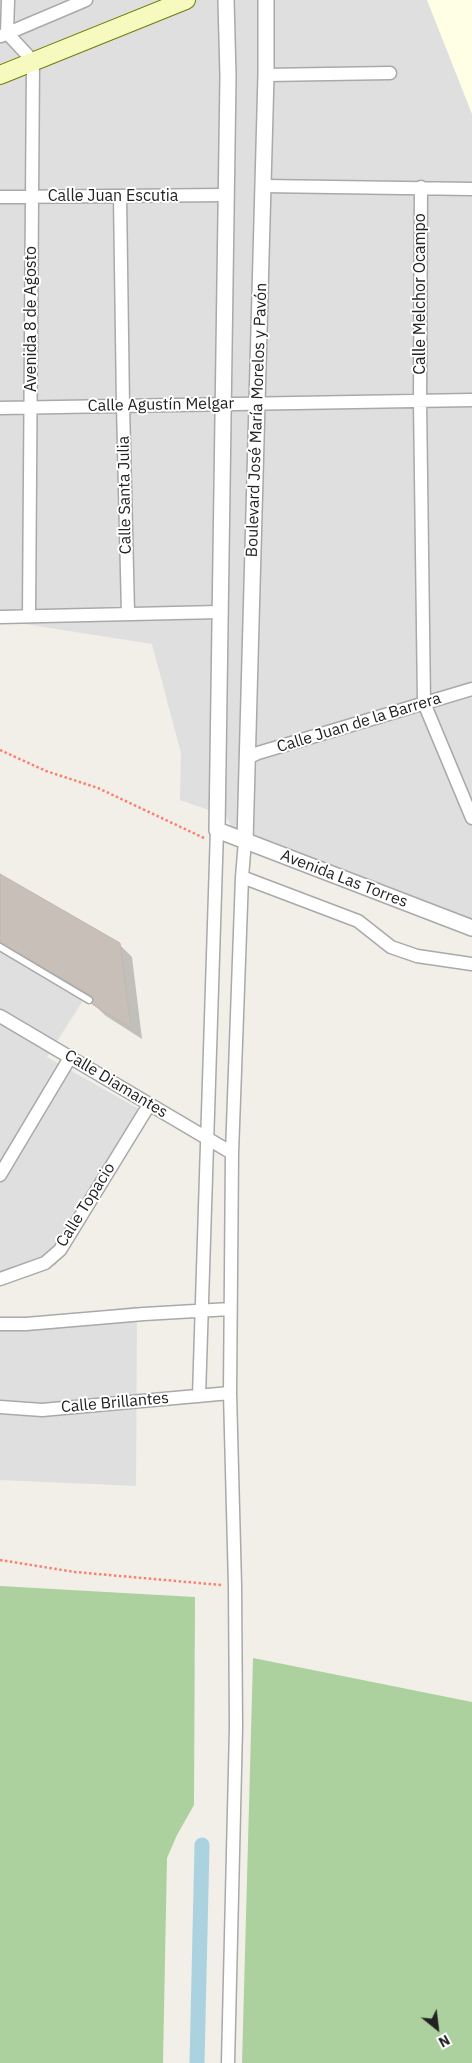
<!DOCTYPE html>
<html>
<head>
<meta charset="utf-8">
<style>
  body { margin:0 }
  #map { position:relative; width:472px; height:2063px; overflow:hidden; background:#f2efe9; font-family:"IBM Plex Sans",sans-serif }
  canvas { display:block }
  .north { position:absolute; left:412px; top:2003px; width:50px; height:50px; -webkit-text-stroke:4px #fff; paint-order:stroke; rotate:151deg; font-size:14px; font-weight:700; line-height:20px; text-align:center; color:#222 }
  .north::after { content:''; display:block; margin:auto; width:18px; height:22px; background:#222; clip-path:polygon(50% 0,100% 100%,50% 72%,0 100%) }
</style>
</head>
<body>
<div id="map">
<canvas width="472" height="2063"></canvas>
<div class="north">N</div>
</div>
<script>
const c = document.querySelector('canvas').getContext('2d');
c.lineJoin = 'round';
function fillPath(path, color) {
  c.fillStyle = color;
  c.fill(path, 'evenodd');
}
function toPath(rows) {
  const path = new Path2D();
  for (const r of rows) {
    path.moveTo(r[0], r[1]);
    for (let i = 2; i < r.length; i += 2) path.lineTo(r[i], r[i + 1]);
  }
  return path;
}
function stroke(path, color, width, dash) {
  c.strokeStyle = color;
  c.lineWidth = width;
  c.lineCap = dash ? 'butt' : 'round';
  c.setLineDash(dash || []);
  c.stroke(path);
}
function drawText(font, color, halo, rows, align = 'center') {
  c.font = font + ' "IBM Plex Sans",sans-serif';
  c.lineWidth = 4;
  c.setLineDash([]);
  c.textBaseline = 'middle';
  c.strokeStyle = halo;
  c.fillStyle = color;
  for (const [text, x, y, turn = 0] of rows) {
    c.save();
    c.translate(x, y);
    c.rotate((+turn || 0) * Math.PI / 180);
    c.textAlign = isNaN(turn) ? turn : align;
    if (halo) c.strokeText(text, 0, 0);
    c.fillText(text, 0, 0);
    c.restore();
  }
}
fillPath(toPath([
  [0,0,472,0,472,929,238,840,226,816,180,800,181,753,152,644,25,624,0,623],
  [0,947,84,999,47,1057,146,1113,56,1265,0,1279],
  [137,1306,136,1486,0,1480,0,1320,26,1321]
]), '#e0dfdf');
fillPath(toPath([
  [427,0,472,0,472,114]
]), '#ffffe5');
fillPath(toPath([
  [0,1586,195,1597,194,1805,177,1835,167,1858,163,2063,0,2063],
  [253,1658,472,1702,472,2063,242,2063]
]), '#add19e');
fillPath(toPath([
  [0,875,119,944,132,957,142,1039,106,1016,93,1004,95,1001,16,954,0,950]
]), '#0003');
stroke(toPath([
  [197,2063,202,1845]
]), '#aad3df', 15);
const building = toPath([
  [0,874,120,943,131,1028,92,1004,94,1000,92,996,0,942,0,874]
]);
fillPath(building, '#c7bfb8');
stroke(building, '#c4b6ab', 1);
const service = toPath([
  [0,947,89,1000]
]);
const minor = toPath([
  [8,0,7,33,33,61,29,615],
  [1,36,86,0],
  [266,75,390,73],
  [263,186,472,189],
  [421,187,420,401,424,703,472,818],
  [120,196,123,406,128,613],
  [0,197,226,195],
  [0,408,472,400],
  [0,617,219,612],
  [247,758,258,753,472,689],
  [242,877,358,921,391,947,417,956,472,964],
  [0,1016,232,1153],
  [0,1175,71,1056],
  [0,1279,45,1263,60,1250,149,1105],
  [0,1324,26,1324,144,1314,230,1309],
  [199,1396,217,830],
  [0,1407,42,1410,230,1393],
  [228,2063,236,1727,235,1586,230,1393,232,1153,242,877,245,841]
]);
const tertiary = toPath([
  [226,0,228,76,217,830,472,928],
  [245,841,266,75,266,0]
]);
const secondary = toPath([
  [0,75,186,0]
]);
stroke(service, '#a9a9a9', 9);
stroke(minor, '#a9a9a9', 15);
stroke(tertiary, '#a9a9a9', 18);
stroke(secondary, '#707d05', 20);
stroke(toPath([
  [0,750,46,771,98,788,204,838],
  [0,1560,75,1572,221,1585]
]), '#fa8072', 2.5, [2.5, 2.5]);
stroke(service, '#fff', 6);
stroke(minor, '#fff', 12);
stroke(tertiary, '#fff', 15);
stroke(secondary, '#f7fabf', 18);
drawText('16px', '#222', '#fff', [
  ["Calle Juan Escutia",113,196],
  ["Calle Melchor Ocampo",420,294,-90],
  ["Avenida 8 de Agosto",31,319,-90],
  ["Calle Agustín Melgar",161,405,-1],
  ["Boulevard José María Morelos y Pavón",257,420,-88],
  ["Calle Santa Julia",125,495,-91],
  ["Calle Juan de la Barrera",359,723,-17],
  ["Avenida Las Torres",344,879,21],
  ["Calle Diamantes",116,1084,31],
  ["Calle Topacio",86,1205,-58],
  ["Calle Brillantes",115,1403,-5]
]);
</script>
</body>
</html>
